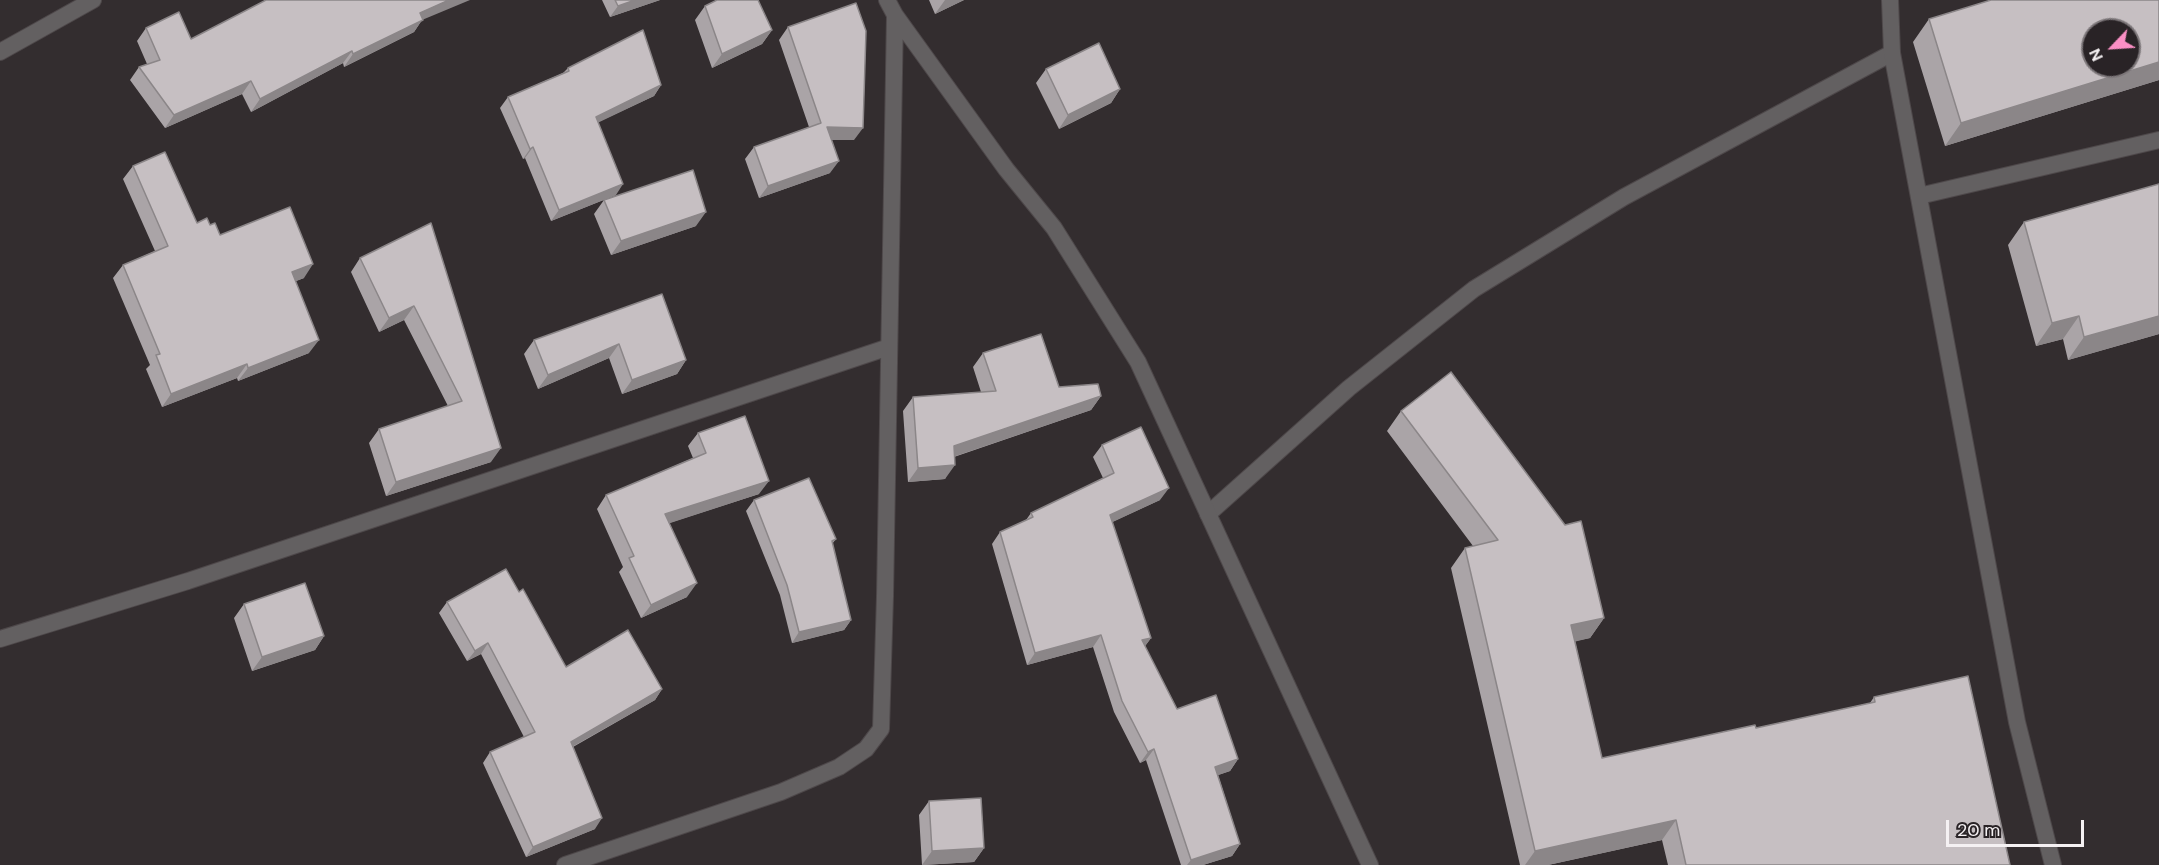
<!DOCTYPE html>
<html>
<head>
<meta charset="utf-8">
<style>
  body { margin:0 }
  #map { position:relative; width:2159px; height:865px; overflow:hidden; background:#332d2f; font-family:"DM Sans",sans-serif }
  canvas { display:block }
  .north { position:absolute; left:2081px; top:18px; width:60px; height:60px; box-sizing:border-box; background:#292326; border:2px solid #7b7578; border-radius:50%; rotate:245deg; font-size:16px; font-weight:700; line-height:24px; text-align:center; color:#f5f1f3 }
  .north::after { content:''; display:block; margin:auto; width:21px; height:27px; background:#fb8fc5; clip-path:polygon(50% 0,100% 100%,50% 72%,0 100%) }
  .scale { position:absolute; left:1946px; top:820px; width:138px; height:27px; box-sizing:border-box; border:3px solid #f5f1f3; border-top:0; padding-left:8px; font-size:18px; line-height:21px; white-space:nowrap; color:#f5f1f3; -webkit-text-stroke:4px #292326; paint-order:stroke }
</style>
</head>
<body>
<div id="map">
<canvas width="2159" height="865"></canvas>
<div class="north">N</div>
<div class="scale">20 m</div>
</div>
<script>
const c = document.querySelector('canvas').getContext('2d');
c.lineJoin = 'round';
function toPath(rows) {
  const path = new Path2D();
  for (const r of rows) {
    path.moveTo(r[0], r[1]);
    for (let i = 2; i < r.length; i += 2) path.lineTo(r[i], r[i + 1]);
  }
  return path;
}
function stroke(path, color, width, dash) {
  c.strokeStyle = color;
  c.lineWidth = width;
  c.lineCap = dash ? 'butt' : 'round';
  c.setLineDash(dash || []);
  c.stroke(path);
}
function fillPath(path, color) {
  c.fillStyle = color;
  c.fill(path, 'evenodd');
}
const service = toPath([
  [1208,514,1349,388,1474,289,1624,197,1892,53]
]);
const minor = toPath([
  [887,0,895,15,1006,169,1054,228,1138,362,1370,865],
  [1890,0,1892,53,2017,722,2053,865],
  [1919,196,2159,140],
  [0,639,188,581,889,347],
  [565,865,781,792,839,767,866,749,881,729,885,596,895,15]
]);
const tertiary = toPath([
  [0,52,93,0]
]);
stroke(service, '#4e484a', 18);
stroke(minor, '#4e484a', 18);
stroke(tertiary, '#4e484a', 18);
stroke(service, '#636061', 16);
stroke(minor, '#636061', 16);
stroke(tertiary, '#636061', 16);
fillPath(toPath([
  [602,0,660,0,610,17],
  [929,0,964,0,935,14],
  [2159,0,2159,80,1945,146,1913,42,1929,19],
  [705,6,772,30,762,44,712,68,695,20],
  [422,20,414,32,344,67,343,63,251,112,242,94,165,128,130,80,139,67,147,64,137,41,146,28,191,39],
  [788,27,854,140,832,140,830,173,759,198,745,159,754,147,809,127,779,40],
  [568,68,661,85,654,96,598,122,616,195,551,221,525,158,523,159,500,108,508,97,563,73],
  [1046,69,1120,89,1111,103,1059,129,1036,83],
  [133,166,197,223,210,225,220,235,304,278,296,281,309,353,238,381,237,378,162,407,146,369,150,365,113,278,123,265,155,251,123,179],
  [604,200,696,226,611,255,594,214],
  [2024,222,2159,334,2068,360,2063,339,2036,346,2008,245],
  [431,223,491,462,386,496,369,443,379,429,448,406,404,320,379,332,351,272,360,258],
  [662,294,686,360,677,374,622,394,609,358,538,389,524,354,534,340],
  [983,353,1059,387,1101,396,1091,410,954,457,945,479,908,482,903,411,913,397,981,392,973,367],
  [1401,411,1604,618,1590,638,1575,641,1602,758,1756,728,1870,703,1874,697,2010,865,1668,865,1662,840,1548,865,1520,865,1451,568,1465,548,1473,546,1387,431],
  [698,433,759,494,669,523,687,597,641,618,619,572,623,567,597,509,606,495,693,458,688,446],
  [1102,445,1160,500,1112,522,1151,638,1145,646,1177,709,1238,759,1230,771,1218,775,1240,844,1232,856,1203,865,1181,865,1146,760,1140,763,1114,712,1093,647,1027,665,992,544,1000,532,1026,520,1031,513,1103,478,1093,457],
  [754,500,836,539,832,544,851,620,844,630,792,643,780,595,746,511],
  [519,592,566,667,662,689,655,700,573,747,595,829,526,857,483,763,490,752,524,737,481,654,467,661,439,613,447,602],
  [244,604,324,636,315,650,252,671,234,618],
  [929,801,984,848,974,862,922,865,919,815]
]), '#aaa4a7');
fillPath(toPath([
  [449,0,470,0,422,20,414,32,344,67,353,54,420,13],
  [635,0,660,0,610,17,618,6],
  [945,0,964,0,935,14],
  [772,30,762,44,712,68,722,54],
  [352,51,343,63,251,112,260,99],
  [2159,62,2159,80,1945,146,1961,123],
  [251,81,242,94,165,128,174,115],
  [661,85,654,96,589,127,596,117],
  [1120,89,1111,103,1059,129,1068,115],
  [827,127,863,128,854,140,818,140],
  [533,147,525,158,523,159,530,149],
  [839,161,830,173,759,198,768,186],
  [623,184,616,195,551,221,559,210],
  [706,212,696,226,611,255,621,241],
  [313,264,304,278,283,286,292,272],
  [414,306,404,320,379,332,389,318],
  [2079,316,2063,339,2036,346,2052,323],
  [2159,316,2159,334,2068,360,2084,337],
  [319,340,309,353,238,381,248,368],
  [619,344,609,358,538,389,548,375],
  [686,360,677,374,622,394,632,380],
  [247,364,237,378,162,407,171,394],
  [1101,396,1091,410,944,460,954,446],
  [501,448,491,462,386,496,396,482],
  [955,465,945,479,908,482,918,468],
  [769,481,759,494,655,528,665,514],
  [1169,488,1160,500,1102,527,1110,515],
  [697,583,687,597,641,618,651,605],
  [1604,618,1590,638,1557,646,1571,625],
  [851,620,844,630,792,643,799,632],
  [1101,635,1093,647,1027,665,1035,653],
  [324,636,315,650,252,671,262,657],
  [1151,638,1143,649,1142,640],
  [488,643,481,654,467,661,475,651],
  [662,689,655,700,563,752,571,742],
  [1154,749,1146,760,1140,763,1148,752],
  [1238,759,1230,771,1207,779,1215,767],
  [602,818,595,829,526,857,533,847],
  [1676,820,1662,840,1548,865,1525,865,1535,851],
  [1240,844,1232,856,1203,865,1187,865,1191,860],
  [984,848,974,862,922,865,932,851]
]), '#8b8688');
const building = toPath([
  [266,0,449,0,420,13,423,20,353,54,352,51,260,99,251,81,174,115,139,67,160,60,146,28,179,12,191,39,266,0],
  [615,0,635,0,618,6,615,0],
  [717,0,758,0,772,30,722,54,705,6,717,0],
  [1991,0,2159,0,2159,62,1961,123,1929,19,1991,0],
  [2093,30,2129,30,2129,66,2093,66,2093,30],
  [856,3,866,31,863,128,827,127,839,161,768,186,754,147,821,123,788,27,856,3],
  [643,30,661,85,596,117,623,184,559,210,533,147,530,149,508,97,569,71,568,68,643,30],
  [1099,43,1120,89,1068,115,1046,69,1099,43],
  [165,152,197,223,207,218,210,225,215,223,220,235,290,207,313,264,292,272,319,340,248,368,247,364,171,394,156,355,160,354,123,265,168,246,133,166,165,152],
  [693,170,706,212,621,241,604,200,693,170],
  [2159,184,2159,316,2084,337,2079,316,2052,323,2024,222,2159,184],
  [431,223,501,448,396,482,379,429,462,401,414,306,389,318,360,258,431,223],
  [662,294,686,360,632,380,619,344,548,375,534,340,662,294],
  [1041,334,1059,387,1098,384,1101,396,954,446,955,465,918,468,913,397,996,391,983,353,1041,334],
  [1451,372,1565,525,1581,521,1604,618,1571,625,1602,758,1755,725,1756,728,1875,702,1874,697,1968,676,2010,865,1686,865,1676,820,1535,851,1465,548,1498,540,1401,411,1451,372],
  [745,416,769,481,665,514,697,583,651,605,629,558,634,556,606,495,706,453,698,433,745,416],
  [1141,427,1169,488,1110,515,1151,638,1142,640,1177,709,1216,695,1238,759,1215,767,1240,844,1191,860,1154,749,1148,752,1122,701,1101,635,1035,653,1000,532,1033,517,1031,513,1114,473,1102,445,1141,427],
  [809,478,836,539,832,541,851,620,799,632,787,585,754,500,809,478],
  [506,569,519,592,523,589,566,667,628,630,662,689,571,742,602,818,533,847,490,752,535,732,488,643,475,651,447,602,506,569],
  [305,583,324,636,262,657,244,604,305,583],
  [981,798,984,848,932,851,929,801,981,798]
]);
fillPath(building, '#c6bfc2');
stroke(building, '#8b8688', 1.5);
</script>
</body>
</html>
